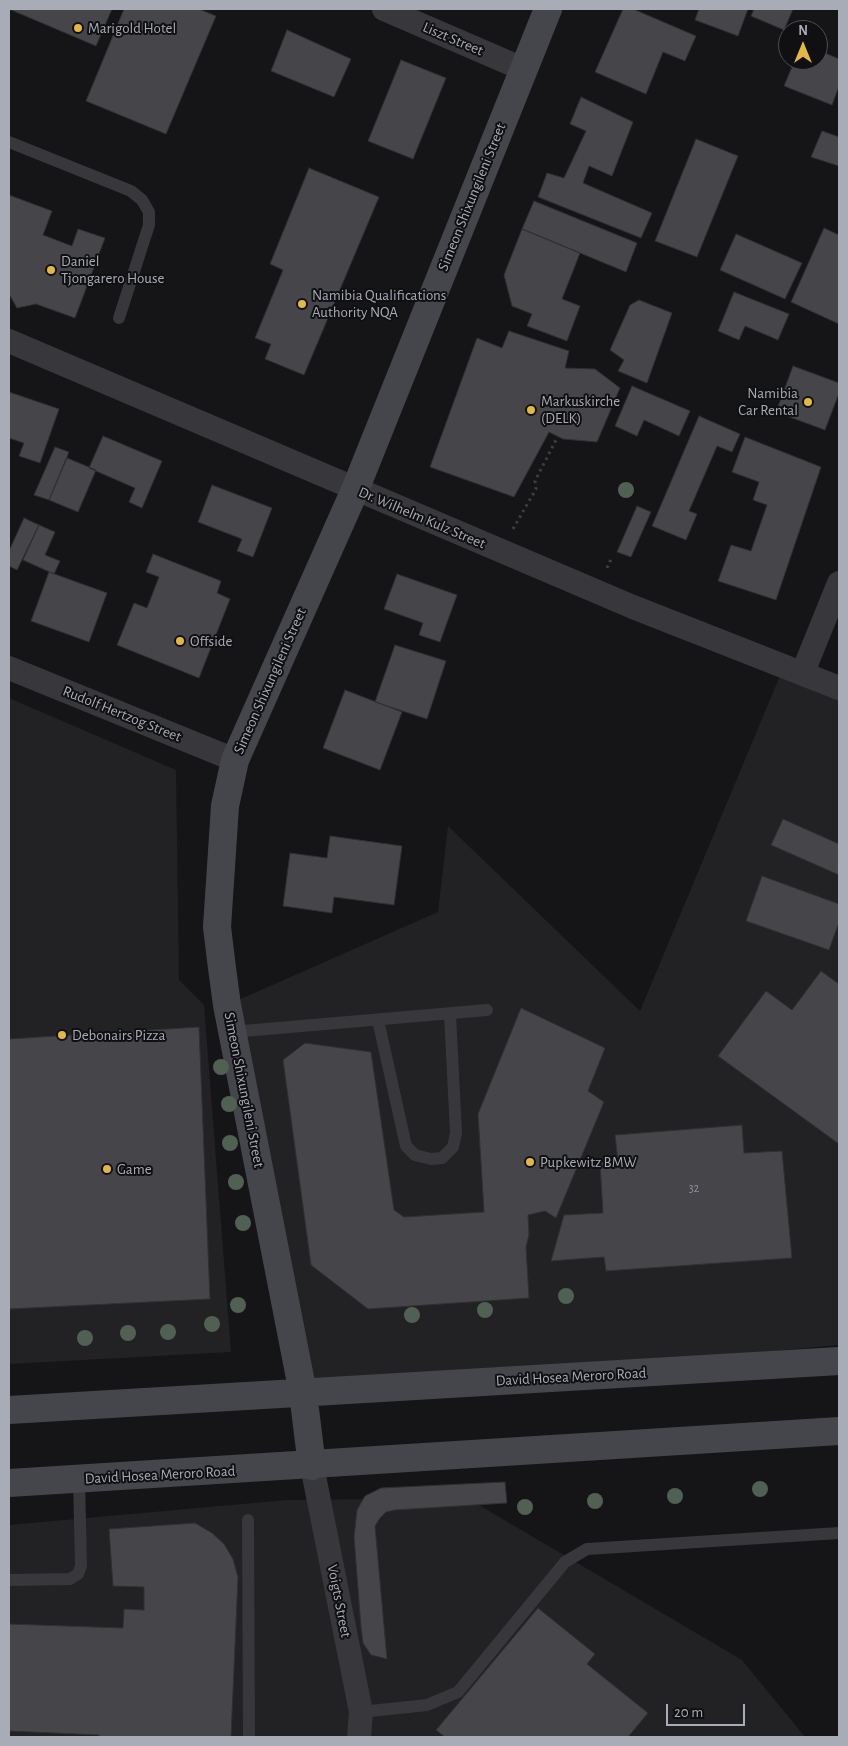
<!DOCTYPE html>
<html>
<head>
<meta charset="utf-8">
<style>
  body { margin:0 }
  #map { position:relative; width:848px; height:1746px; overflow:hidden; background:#151517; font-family:"Alegreya Sans",sans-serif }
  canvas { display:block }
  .frame { position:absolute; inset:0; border:10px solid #a8acb6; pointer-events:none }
  .north { position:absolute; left:778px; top:20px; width:50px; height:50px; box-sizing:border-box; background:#101012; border:1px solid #4d4e54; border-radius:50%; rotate:0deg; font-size:14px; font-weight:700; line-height:20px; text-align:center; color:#a8acb6 }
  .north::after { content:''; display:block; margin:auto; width:18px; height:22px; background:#e3b841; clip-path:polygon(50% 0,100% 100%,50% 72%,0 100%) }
  .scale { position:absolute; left:666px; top:1704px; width:79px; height:22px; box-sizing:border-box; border:2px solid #a8acb6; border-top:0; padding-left:6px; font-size:15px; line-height:18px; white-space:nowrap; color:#a8acb6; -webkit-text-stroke:4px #101012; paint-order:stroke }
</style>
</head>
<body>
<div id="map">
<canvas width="848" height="1746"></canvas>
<div class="frame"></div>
<div class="north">N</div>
<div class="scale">20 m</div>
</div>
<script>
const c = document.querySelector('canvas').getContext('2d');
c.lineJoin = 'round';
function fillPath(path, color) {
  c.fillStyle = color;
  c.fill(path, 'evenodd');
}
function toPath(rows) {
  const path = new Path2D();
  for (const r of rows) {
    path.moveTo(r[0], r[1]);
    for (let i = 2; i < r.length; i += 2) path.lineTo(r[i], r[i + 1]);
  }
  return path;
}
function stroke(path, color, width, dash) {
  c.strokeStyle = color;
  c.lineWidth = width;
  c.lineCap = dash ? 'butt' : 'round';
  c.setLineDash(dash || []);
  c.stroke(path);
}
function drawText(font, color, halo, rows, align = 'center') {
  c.font = font + ' "Alegreya Sans",sans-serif';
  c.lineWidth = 4;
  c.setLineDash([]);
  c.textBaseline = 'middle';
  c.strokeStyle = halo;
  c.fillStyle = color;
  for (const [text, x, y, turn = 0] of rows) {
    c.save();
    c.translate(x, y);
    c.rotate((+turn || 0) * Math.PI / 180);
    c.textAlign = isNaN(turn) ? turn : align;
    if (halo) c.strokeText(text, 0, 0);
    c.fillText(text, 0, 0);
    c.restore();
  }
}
fillPath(toPath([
  [784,666,839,687,839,1345,303,1393,227,1005,438,912,448,826,640,1011],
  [9,698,176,770,179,980,204,1005,231,1352,9,1364],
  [467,1498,742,1660,805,1737,9,1737,9,1525,287,1500]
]), '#222124');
const building = toPath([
  [9,9,112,9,96,46,9,9],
  [124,9,199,9,216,16,166,134,86,101,124,9],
  [623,9,633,9,696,36,685,61,663,52,646,94,595,72,623,9],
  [699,9,748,9,738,36,695,20,699,9],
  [754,9,793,9,784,30,751,16,754,9],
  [287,30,351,59,334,97,271,71,287,30],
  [818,50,839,59,839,86,832,105,784,86,795,60,818,60,818,50],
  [401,60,446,78,413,159,368,141,401,60],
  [581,97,633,122,612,176,589,166,583,183,652,213,641,238,538,197,547,173,564,178,586,131,570,124,581,97],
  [822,131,839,137,839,166,811,157,822,131],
  [696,139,738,156,697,257,655,241,696,139],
  [309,168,379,197,304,375,265,359,271,344,255,338,283,270,270,264,309,168],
  [9,195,52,211,43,235,72,246,78,229,105,238,75,318,36,304,17,308,9,294,9,195],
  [534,201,637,243,626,272,522,229,534,201],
  [824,228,839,235,839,324,791,302,824,228],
  [522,229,580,253,562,299,580,306,567,341,527,326,532,314,512,306,504,275,522,229],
  [736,234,802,263,785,299,720,270,736,234],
  [734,292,789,314,778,340,745,326,739,340,718,331,734,292],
  [639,300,672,313,647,383,618,371,624,360,610,350,630,305,639,300],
  [509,331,569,351,565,368,595,369,620,388,597,442,563,439,549,432,514,497,430,467,477,338,502,348,509,331],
  [793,366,839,383,839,393,825,430,776,412,793,366],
  [632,386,690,411,679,436,644,420,637,436,615,426,632,386],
  [9,392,59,409,40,463,19,456,24,443,9,438,9,392],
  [699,416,740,434,732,452,717,446,689,511,697,514,686,540,652,526,699,416],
  [103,436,162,461,142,508,129,502,135,488,89,468,103,436],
  [745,437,821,467,776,600,718,581,731,545,751,551,767,505,753,500,759,482,732,472,745,437],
  [55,447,69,452,49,500,34,495,55,447],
  [67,458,96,470,78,512,49,500,67,458],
  [212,485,272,508,253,557,237,551,242,539,198,522,212,485],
  [637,506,651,512,631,557,617,552,637,506],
  [24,518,39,525,17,570,9,566,9,551,24,518],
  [39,525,55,532,45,555,60,561,54,574,23,560,39,525],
  [153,554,221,581,217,593,230,599,199,678,117,645,134,603,147,608,159,577,146,572,153,554],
  [49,572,107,593,89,642,31,621,49,572],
  [397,574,457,595,440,642,419,635,423,623,384,609,397,574],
  [395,645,446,661,427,719,375,702,395,645],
  [345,690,402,712,380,770,323,748,345,690],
  [783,819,839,844,839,875,771,845,783,819],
  [330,836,402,846,394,905,334,897,332,913,283,906,290,853,327,858,330,836],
  [762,876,839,904,839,922,829,950,746,921,762,876],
  [821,971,839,984,839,1144,718,1056,766,991,792,1010,821,971],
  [521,1008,605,1048,588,1091,604,1102,556,1218,545,1211,528,1215,529,1235,526,1247,529,1298,368,1309,311,1265,283,1060,305,1043,371,1052,394,1210,404,1217,484,1212,478,1114,521,1008],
  [199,1027,210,1299,9,1309,9,1039,199,1027],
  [742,1125,744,1153,782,1151,792,1258,606,1271,604,1257,551,1261,564,1215,603,1213,600,1163,618,1162,615,1135,742,1125],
  [505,1482,507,1503,395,1510,386,1512,380,1518,375,1526,387,1659,371,1655,363,1643,361,1627,354,1537,357,1510,365,1496,381,1488,505,1482],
  [195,1523,212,1533,224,1544,233,1559,238,1577,231,1737,99,1737,99,1735,9,1731,9,1624,123,1628,124,1609,144,1610,144,1587,113,1586,109,1529,195,1523],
  [538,1608,595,1654,587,1664,648,1713,628,1737,445,1737,436,1730,538,1608]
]);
fillPath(building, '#45454a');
stroke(building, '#303033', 1);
stroke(toPath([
  [513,529,536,489,535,481,558,436],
  [607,568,611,559]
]), '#3d3e43', 3, [2.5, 4]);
stroke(toPath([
  [9,142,131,191,142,200,149,212,149,225,119,318],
  [378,1020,406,1146,415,1155,431,1159,442,1158,453,1147,456,1133,450,1014],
  [232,1032,487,1010],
  [248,1520,249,1737],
  [9,1580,70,1579,78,1574,81,1566,79,1479],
  [361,1712,427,1705,458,1692,565,1562,587,1549,839,1533]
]), '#37373c', 12);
stroke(toPath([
  [384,9,523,69],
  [9,341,633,607,839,688],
  [9,668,235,760],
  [803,672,839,583],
  [312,1466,361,1712,359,1737]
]), '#37373c', 24);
stroke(toPath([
  [9,1410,839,1361],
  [312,1466,303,1393,227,1005,222,968,217,927,225,806,235,760,355,490,548,9],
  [9,1483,839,1431]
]), '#45464c', 28);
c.fillStyle = '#506154';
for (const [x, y] of [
  [626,490],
  [221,1067],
  [229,1104],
  [230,1143],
  [236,1182],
  [243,1223],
  [566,1296],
  [238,1305],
  [485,1310],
  [412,1315],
  [212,1324],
  [168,1332],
  [128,1333],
  [85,1338],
  [760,1489],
  [675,1496],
  [595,1501],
  [525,1507]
]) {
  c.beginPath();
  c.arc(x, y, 8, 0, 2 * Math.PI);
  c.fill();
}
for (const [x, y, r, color] of [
  [78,28,5,"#e3b841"],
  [51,270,5,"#e3b841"],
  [302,304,5,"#e3b841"],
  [808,402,5,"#e3b841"],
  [531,410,5,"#e3b841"],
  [180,641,5,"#e3b841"],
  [62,1035,5,"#e3b841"],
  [530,1162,5,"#e3b841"],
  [107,1169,5,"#e3b841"]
]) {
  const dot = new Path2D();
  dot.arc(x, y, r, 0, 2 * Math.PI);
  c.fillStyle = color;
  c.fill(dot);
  stroke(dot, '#101012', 2);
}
drawText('12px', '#8f929b', null, [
  ["32",694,1188]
]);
drawText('15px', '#a8acb6', '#101012', [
  ["Marigold Hotel",88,28],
  ["Daniel",61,261],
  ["Tjongarero House",61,278],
  ["Namibia Qualifications",312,295],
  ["Authority NQA",312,312],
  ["Namibia",798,393,"right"],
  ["Car Rental",798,410,"right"],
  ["Markuskirche",541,401],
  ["(DELK)",541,418],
  ["Offside",190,641],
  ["Debonairs Pizza",72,1035],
  ["Pupkewitz BMW",540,1162],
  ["Game",117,1169]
], 'left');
drawText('15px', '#a8acb6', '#101012', [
  ["Liszt Street",453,39,23],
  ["Simeon Shixungileni Street",472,197,-68],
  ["Dr. Wilhelm Kulz Street",422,518,23],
  ["Simeon Shixungileni Street",270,681,-66],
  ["Rudolf Hertzog Street",122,714,22],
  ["Simeon Shixungileni Street",244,1090,79],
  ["David Hosea Meroro Road",571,1377,-3],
  ["David Hosea Meroro Road",160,1475,-3],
  ["Voigts Street",339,1601,79]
]);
</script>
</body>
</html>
